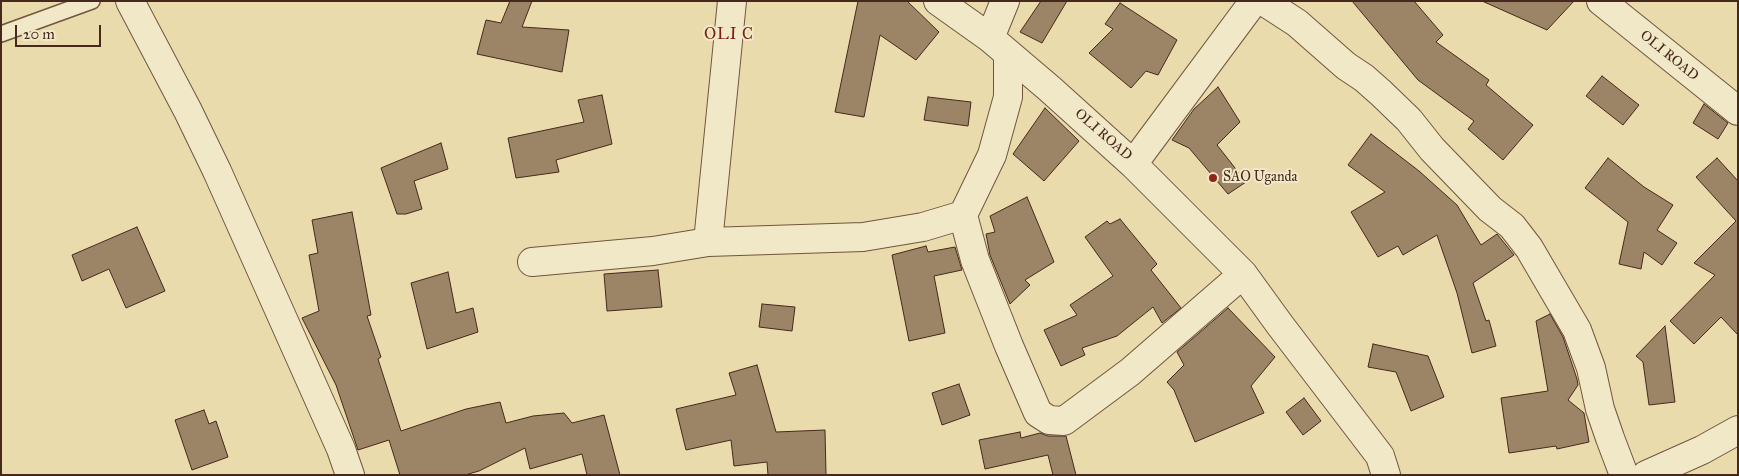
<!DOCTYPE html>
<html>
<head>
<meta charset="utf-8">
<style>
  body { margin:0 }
  #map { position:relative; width:1739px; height:476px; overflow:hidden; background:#e9dbab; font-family:"IM FELL Great Primer",serif }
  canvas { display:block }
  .frame { position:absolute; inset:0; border:2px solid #47281c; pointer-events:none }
  .scale { position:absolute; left:15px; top:25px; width:86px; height:22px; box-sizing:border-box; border:2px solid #47281c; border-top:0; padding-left:6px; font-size:15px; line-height:18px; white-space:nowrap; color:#47281c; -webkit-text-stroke:4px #f1e8c8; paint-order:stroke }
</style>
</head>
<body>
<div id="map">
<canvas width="1739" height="476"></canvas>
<div class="frame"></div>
<div class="scale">20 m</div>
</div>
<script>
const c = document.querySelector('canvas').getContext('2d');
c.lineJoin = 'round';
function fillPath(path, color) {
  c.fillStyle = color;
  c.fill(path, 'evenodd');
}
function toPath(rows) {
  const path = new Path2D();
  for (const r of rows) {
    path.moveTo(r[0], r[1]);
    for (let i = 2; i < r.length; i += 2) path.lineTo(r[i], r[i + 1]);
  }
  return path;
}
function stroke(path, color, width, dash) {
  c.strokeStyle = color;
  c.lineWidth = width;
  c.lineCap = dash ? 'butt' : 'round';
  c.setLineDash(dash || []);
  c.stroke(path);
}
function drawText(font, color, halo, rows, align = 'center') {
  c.font = font + ' "IM FELL Great Primer",serif';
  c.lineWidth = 4;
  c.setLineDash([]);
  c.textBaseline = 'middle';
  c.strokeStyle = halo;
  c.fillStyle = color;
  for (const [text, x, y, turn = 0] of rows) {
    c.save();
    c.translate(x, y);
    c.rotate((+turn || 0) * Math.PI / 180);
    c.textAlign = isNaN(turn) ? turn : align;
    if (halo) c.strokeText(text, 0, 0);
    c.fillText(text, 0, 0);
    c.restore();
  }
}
const building = toPath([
  [510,1,532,1,522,27,569,30,562,72,477,54,486,20,501,23,510,1],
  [858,1,907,1,939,32,916,60,880,35,864,117,835,112,858,1],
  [1041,1,1067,1,1042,43,1020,32,1041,1],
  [1352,1,1414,1,1443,35,1436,42,1489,80,1486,85,1533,125,1503,160,1468,129,1474,121,1418,80,1352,1],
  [1482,1,1574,1,1547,30,1482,1],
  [1120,3,1177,40,1158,75,1146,71,1131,88,1089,53,1113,29,1105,24,1120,3],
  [1602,76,1639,105,1623,125,1586,96,1602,76],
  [1218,87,1240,122,1217,145,1246,182,1228,194,1189,148,1172,140,1194,109,1218,87],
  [602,95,612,144,556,160,559,172,516,178,508,138,584,122,578,100,602,95],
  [928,97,971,102,968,126,924,120,928,97],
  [1704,104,1728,123,1718,139,1693,123,1704,104],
  [1045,108,1079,141,1044,181,1013,154,1045,108],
  [1371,134,1419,171,1457,205,1481,245,1497,234,1514,255,1473,283,1486,321,1489,320,1496,346,1472,353,1457,293,1437,235,1403,255,1398,246,1378,257,1351,212,1385,192,1348,165,1371,134],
  [441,143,448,169,414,181,422,209,406,214,397,214,381,168,441,143],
  [1608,158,1644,187,1673,205,1657,230,1677,243,1662,265,1644,252,1641,269,1619,264,1628,222,1585,188,1608,158],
  [1717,158,1738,181,1738,335,1721,317,1694,344,1670,321,1715,275,1694,263,1736,221,1696,177,1717,158],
  [1027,197,1054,262,1025,280,1030,285,1010,304,990,255,986,234,995,232,990,216,1027,197],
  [352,212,371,315,367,316,381,357,378,359,401,431,466,409,500,402,506,423,533,416,564,413,572,423,604,415,620,475,587,475,582,454,530,469,525,448,479,471,465,475,400,475,389,440,358,450,336,385,302,318,319,311,309,255,318,253,312,220,352,212],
  [1120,219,1157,264,1151,270,1181,308,1162,323,1153,307,1117,336,1082,348,1085,355,1061,366,1044,330,1077,315,1070,305,1113,276,1085,237,1107,221,1110,224,1120,219],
  [137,227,165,291,126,308,109,269,82,281,72,255,137,227],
  [926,246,928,252,955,247,962,270,934,276,945,333,909,341,892,255,926,246],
  [658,270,662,307,607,311,604,274,658,270],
  [448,272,456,313,473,308,478,332,427,349,411,283,448,272],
  [762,304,795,307,792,331,759,327,762,304],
  [1228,308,1275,357,1251,386,1264,413,1195,442,1174,390,1167,382,1184,365,1177,352,1228,308],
  [1550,314,1563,337,1577,379,1578,385,1568,400,1584,413,1589,442,1557,449,1556,446,1509,453,1501,398,1548,391,1536,321,1550,314],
  [1665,326,1675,402,1649,405,1643,362,1636,356,1665,326],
  [1373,344,1428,356,1444,397,1411,411,1396,372,1368,367,1373,344],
  [757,365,776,432,825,430,826,475,768,475,767,462,734,466,731,440,686,450,676,409,736,395,729,373,757,365],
  [959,384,970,415,942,425,932,393,959,384],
  [1304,398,1321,421,1303,435,1286,412,1304,398],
  [204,410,209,424,216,421,228,457,192,470,175,420,204,410],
  [1020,432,1021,438,1040,433,1048,436,1066,436,1076,475,1053,475,1048,455,985,469,979,440,1020,432]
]);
fillPath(building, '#9b8566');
stroke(building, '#47281c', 1);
const service = toPath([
  [1,34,92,1]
]);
const minor = toPath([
  [732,1,708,242,863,237,923,227,963,215,992,155,1008,97,1008,54],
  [938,1,990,38,1050,89,1133,164,1254,1],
  [1263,1,1297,23,1346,66,1364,78,1381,93,1409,120,1432,149,1490,209,1512,226,1529,248,1577,330,1591,368,1600,409,1610,438,1624,475],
  [1601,1,1738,111],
  [990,38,1005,1],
  [1133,164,1243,274,1280,325,1380,456,1386,475],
  [963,215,975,260,1009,346,1038,413,1049,420,1064,421,1130,372,1243,274],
  [532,262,653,251,708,242],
  [1646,475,1702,450,1738,430]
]);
const tertiary = toPath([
  [130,1,188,111,217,171,341,449,350,475]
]);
stroke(service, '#705540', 18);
stroke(minor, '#705540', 30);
stroke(tertiary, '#705540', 30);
stroke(service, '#f1e8c8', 15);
stroke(minor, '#f1e8c8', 28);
stroke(tertiary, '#f1e8c8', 28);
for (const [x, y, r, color] of [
  [1213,178,5,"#8f2418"]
]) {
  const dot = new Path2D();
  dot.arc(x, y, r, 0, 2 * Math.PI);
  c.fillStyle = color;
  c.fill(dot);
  stroke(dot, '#f1e8c8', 2);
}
drawText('14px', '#47281c', '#f1e8c8', [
  ["OLI ROAD",1669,56,39],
  ["OLI ROAD",1103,135,41]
]);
drawText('14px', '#47281c', '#f1e8c8', [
  ["SAO Uganda",1223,178]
], 'left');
c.letterSpacing = '1px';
drawText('16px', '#7a1f14', '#f1e8c8', [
  ["OLI C",729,35]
]);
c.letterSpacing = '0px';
</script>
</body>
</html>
